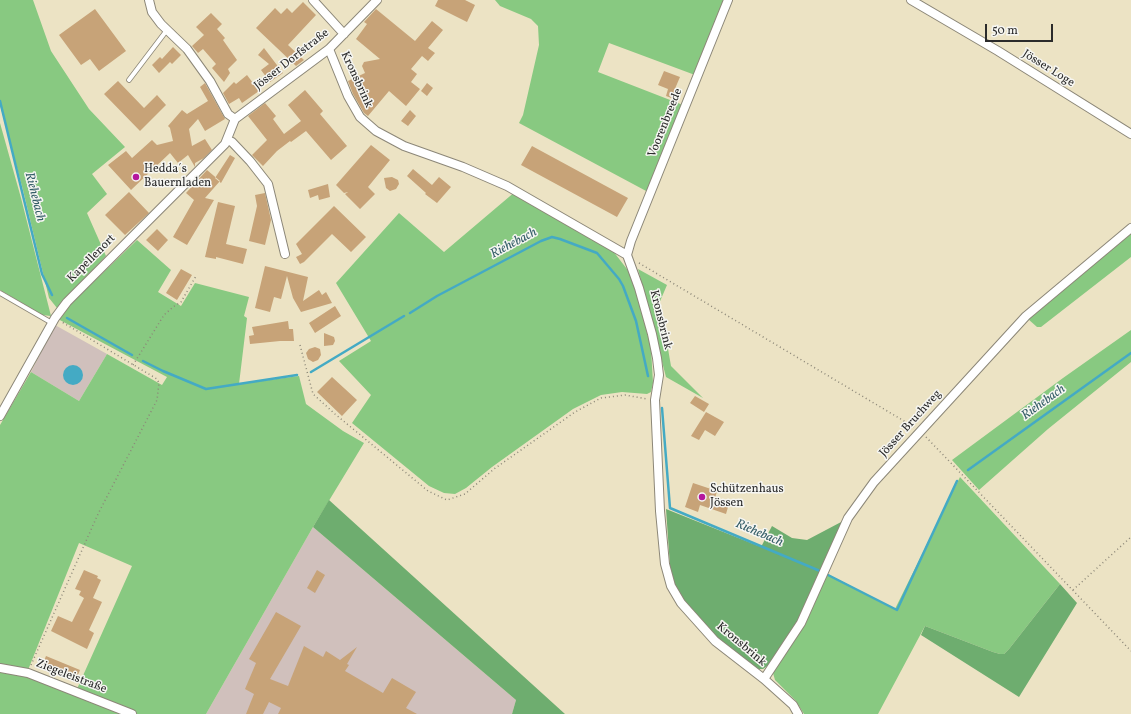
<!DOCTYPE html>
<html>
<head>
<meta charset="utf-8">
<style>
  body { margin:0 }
  #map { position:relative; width:1131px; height:714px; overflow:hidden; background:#ece3c4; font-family:Vollkorn,serif }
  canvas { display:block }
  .scale { position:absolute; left:985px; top:24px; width:68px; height:18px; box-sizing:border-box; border:2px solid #2b2b2b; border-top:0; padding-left:5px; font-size:12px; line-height:14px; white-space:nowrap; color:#2b2b2b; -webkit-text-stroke:3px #f6f6f2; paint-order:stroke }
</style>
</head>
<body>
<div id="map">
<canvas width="1131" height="714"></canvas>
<div class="scale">50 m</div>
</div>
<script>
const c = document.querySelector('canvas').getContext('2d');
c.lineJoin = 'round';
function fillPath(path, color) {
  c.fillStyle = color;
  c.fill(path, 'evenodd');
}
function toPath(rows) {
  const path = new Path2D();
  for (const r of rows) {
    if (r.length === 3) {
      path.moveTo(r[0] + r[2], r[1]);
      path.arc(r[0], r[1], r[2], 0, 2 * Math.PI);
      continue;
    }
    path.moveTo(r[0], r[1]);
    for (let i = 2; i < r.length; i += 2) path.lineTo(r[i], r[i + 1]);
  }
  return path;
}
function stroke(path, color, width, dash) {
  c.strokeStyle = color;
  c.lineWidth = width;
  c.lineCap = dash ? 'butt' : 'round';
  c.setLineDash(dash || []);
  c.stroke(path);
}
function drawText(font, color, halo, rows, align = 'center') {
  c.font = font + ' Vollkorn,serif';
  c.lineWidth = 3;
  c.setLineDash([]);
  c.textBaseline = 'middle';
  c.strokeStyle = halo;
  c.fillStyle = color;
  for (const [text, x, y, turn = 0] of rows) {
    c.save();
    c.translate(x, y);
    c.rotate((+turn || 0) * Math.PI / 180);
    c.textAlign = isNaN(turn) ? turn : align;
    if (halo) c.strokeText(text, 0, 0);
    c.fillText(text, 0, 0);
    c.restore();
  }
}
fillPath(toPath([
  [55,325,107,354,79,401,31,372],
  [313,527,516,700,512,714,206,714]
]), '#d0c0bc');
fillPath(toPath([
  [0,0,33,0,51,51,89,109,125,147,92,174,107,194,87,213,106,256,57,308,49,298,23,190,0,105],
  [495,0,725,0,695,75,609,43,598,72,683,105,648,192,519,123,523,115,539,45,538,26,531,19,500,6],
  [0,123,21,198,51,316,42,315,0,290],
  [516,191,613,251,630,273,637,294,651,348,653,383,651,392,647,394,622,392,601,395,573,409,492,467,466,488,455,494,444,493,429,486,352,423,371,395,339,361,371,341,336,283,399,213,444,252],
  [1131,233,1131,257,1041,327,1037,327,1028,319],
  [137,240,171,270,158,292,181,306,195,283,249,297,244,316,247,318,239,384,299,376,306,404,343,431,364,443,313,527,206,714,0,714,0,671,29,675,77,689,132,566,79,543,28,670,0,665,0,425,31,372,79,401,107,354,162,385,167,377,56,318],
  [638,269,667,285,658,306,662,329,667,343,671,366,703,398,666,377],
  [1131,330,1131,362,1048,429,979,490,952,460,1063,378],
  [960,477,1060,584,1009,649,1004,654,1000,654,993,652,925,626,878,714,804,714,796,701,775,680,773,673,774,668,826,573,895,609]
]), '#88c981');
fillPath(toPath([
  [329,500,565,714,512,714,516,700,313,527],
  [666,509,761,547,772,526,792,538,807,540,843,521,799,623,770,664,763,669,757,669,712,634,677,592,670,566],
  [1060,584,1077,603,1019,697,921,635,925,626,993,652,1000,654,1004,654,1009,649]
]), '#6ead6f');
fillPath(toPath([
  [73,375,10]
]), '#44aac4');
stroke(toPath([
  [0,101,42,274,52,295],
  [410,313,437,296,541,241,552,237,560,239,597,253,619,279,623,286,636,321,648,376],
  [67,318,132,355],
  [143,361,163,371,206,389,297,375],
  [311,372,404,316],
  [662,408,670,508,820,571],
  [968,470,1131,353],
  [828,575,897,610,957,481]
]), '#44aac4', 2.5);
fillPath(toPath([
  [438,0,465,0,475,5,467,22,435,6],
  [303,2,316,15,288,45,304,60,296,66,256,28,275,8,281,14,287,8,292,13],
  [95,9,126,51,99,71,90,59,81,65,59,35],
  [376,9,415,41,432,21,443,30,428,48,435,53,428,61,422,56,411,69,417,74,411,82,420,89,406,106,389,91,368,116,364,113,353,94,348,81,365,73,362,66,364,62,380,59,356,39,367,24,364,22],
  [211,13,222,24,217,29,225,38,223,40,237,60,228,69,230,73,224,82,212,68,216,64,203,49,198,53,192,46,204,35,196,27],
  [173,47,181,55,172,64,170,62,159,73,152,65,160,57,162,59],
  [264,48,283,73,270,82,261,70,269,64,258,55],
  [664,71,680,77,674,91,680,94,677,100,666,96,668,89,658,85],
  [247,75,259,91,242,103,239,98,229,104,223,93,234,82,236,84],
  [118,81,144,108,157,95,166,105,140,131,104,94],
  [205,83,225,119,205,131,198,119,189,129,192,146,205,139,212,150,204,158,195,163,195,167,188,155,178,163,170,153,131,190,108,165,126,151,132,158,152,140,157,145,173,141,170,128,168,126,182,110,187,114,208,101,200,87],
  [427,83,433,88,427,96,421,91],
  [305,90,323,111,320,114,347,146,331,160,306,131,291,142,290,141,277,151,263,166,252,155,267,140,248,116,265,103,276,116,273,119,284,134,301,121,288,105],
  [410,110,416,116,408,126,401,121],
  [371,145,390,160,368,187,375,194,360,209,345,194,348,192,344,193,336,185],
  [532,146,628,198,617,217,521,165],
  [230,155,235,158,221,183,215,178],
  [413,169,432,185,439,177,451,187,437,203,425,194,426,193,407,176],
  [207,170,220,181,205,198,214,200,187,245,173,237,194,200,186,193],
  [392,177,398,180,399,184,396,189,390,191,386,188,384,178],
  [328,184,330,197,319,200,318,195,310,198,308,190],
  [129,192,149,213,125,235,105,215],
  [265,193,271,220,265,245,249,241,257,206,255,195],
  [218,202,235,206,226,244,247,249,243,264,216,257,216,259,205,257],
  [334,206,366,237,351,252,332,234,304,262,300,264,296,257,302,254,296,244],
  [157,229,168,240,158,251,146,240],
  [265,266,308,277,303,301,319,290,322,295,326,292,332,303,301,312,293,298,287,276,281,299,274,297,270,312,255,308],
  [181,269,192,275,177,300,166,293],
  [335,306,341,316,315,333,309,323],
  [288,321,289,329,293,329,294,341,280,341,250,344,249,336,254,335,252,327],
  [324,333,334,337,335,341,333,345,324,346],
  [315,347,320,349,321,355,318,360,313,362,308,359,306,353,309,349],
  [332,377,357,400,342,416,317,392],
  [695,396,709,404,704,412,690,403],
  [706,412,724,422,715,436,705,430,699,440,691,436],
  [693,483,717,491,714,502,728,507,726,514,700,505,698,512,685,507],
  [84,570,98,576,97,578,101,580,93,598,102,602,89,630,94,633,87,649,51,631,58,616,72,622,84,598,79,595,81,591,75,589],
  [317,570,325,575,315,593,307,588],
  [276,612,301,626,270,679,288,686,304,646,323,657,326,651,340,660,357,647,347,664,349,665,345,671,383,693,392,678,416,692,406,708,417,714,278,714,281,708,269,702,263,714,246,714,254,694,245,689,256,663,249,659],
  [46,656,80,670,75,682,44,670,42,666]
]), '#c7a378');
const service = toPath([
  [129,80,167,30],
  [0,293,52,323]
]);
const minor = toPath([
  [149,0,152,12,161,24,187,49,210,81,228,114,235,119],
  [313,0,344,34],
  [911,0,998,51,1131,134],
  [329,49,348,96,360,117,376,131,404,146,463,167,507,186,627,255,639,288,652,334,657,358,659,375,655,400,660,511,665,564,671,586,681,603,715,641,764,679,793,705,798,714],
  [235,119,329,49,377,0],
  [227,140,232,142,250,161,268,184,285,254],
  [627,255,631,241,728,0],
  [0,416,55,318,67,302,225,144,235,119],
  [0,668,28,673,132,714],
  [764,679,801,623,848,518,874,482,1026,316,1131,228]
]);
stroke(service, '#8c8778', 5.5);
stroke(minor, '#8c8778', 10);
stroke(toPath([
  [639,263,914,427],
  [300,345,313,394,335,414,428,491,447,500,465,494,494,469,575,412,601,398,625,395,647,399],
  [133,365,164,315,173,307,181,302,196,276],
  [926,437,1131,651],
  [1073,590,1131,537],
  [31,665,98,514,157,400,159,383,157,379,62,322]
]), '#8c8778', 1.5, [1, 3]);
stroke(service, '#fff', 4);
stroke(minor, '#fff', 8);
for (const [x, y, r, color] of [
  [136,177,4,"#b5179e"],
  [702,497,4,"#b5179e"]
]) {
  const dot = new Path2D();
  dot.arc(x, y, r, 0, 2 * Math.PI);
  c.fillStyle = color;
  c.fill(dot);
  stroke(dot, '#f6f6f2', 1.5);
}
drawText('12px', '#2b2b2b', '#f6f6f2', [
  ["Jösser Dorfstraße",292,60,-38],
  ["Jösser Loge",1048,69,32],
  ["Kronsbrink",356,80,65],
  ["Voorenbreede",666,123,-68],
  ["Kapellenort",92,259,-45],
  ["Kronsbrink",660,320,76],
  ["Jösser Bruchweg",911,424,-48],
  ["Kronsbrink",741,645,40],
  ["Ziegeleistraße",71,677,21]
]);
drawText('12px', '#2b2b2b', '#f6f6f2', [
  ["Hedda´s",144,170],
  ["Bauernladen",144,184],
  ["Schützenhaus",710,490],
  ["Jössen",710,504]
], 'left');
drawText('italic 13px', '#355e68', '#f6f6f2', [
  ["Riehebach",34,197,76],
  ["Riehebach",514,244,-28],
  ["Riehebach",1044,403,-36],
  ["Riehebach",759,534,23]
]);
</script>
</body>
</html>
